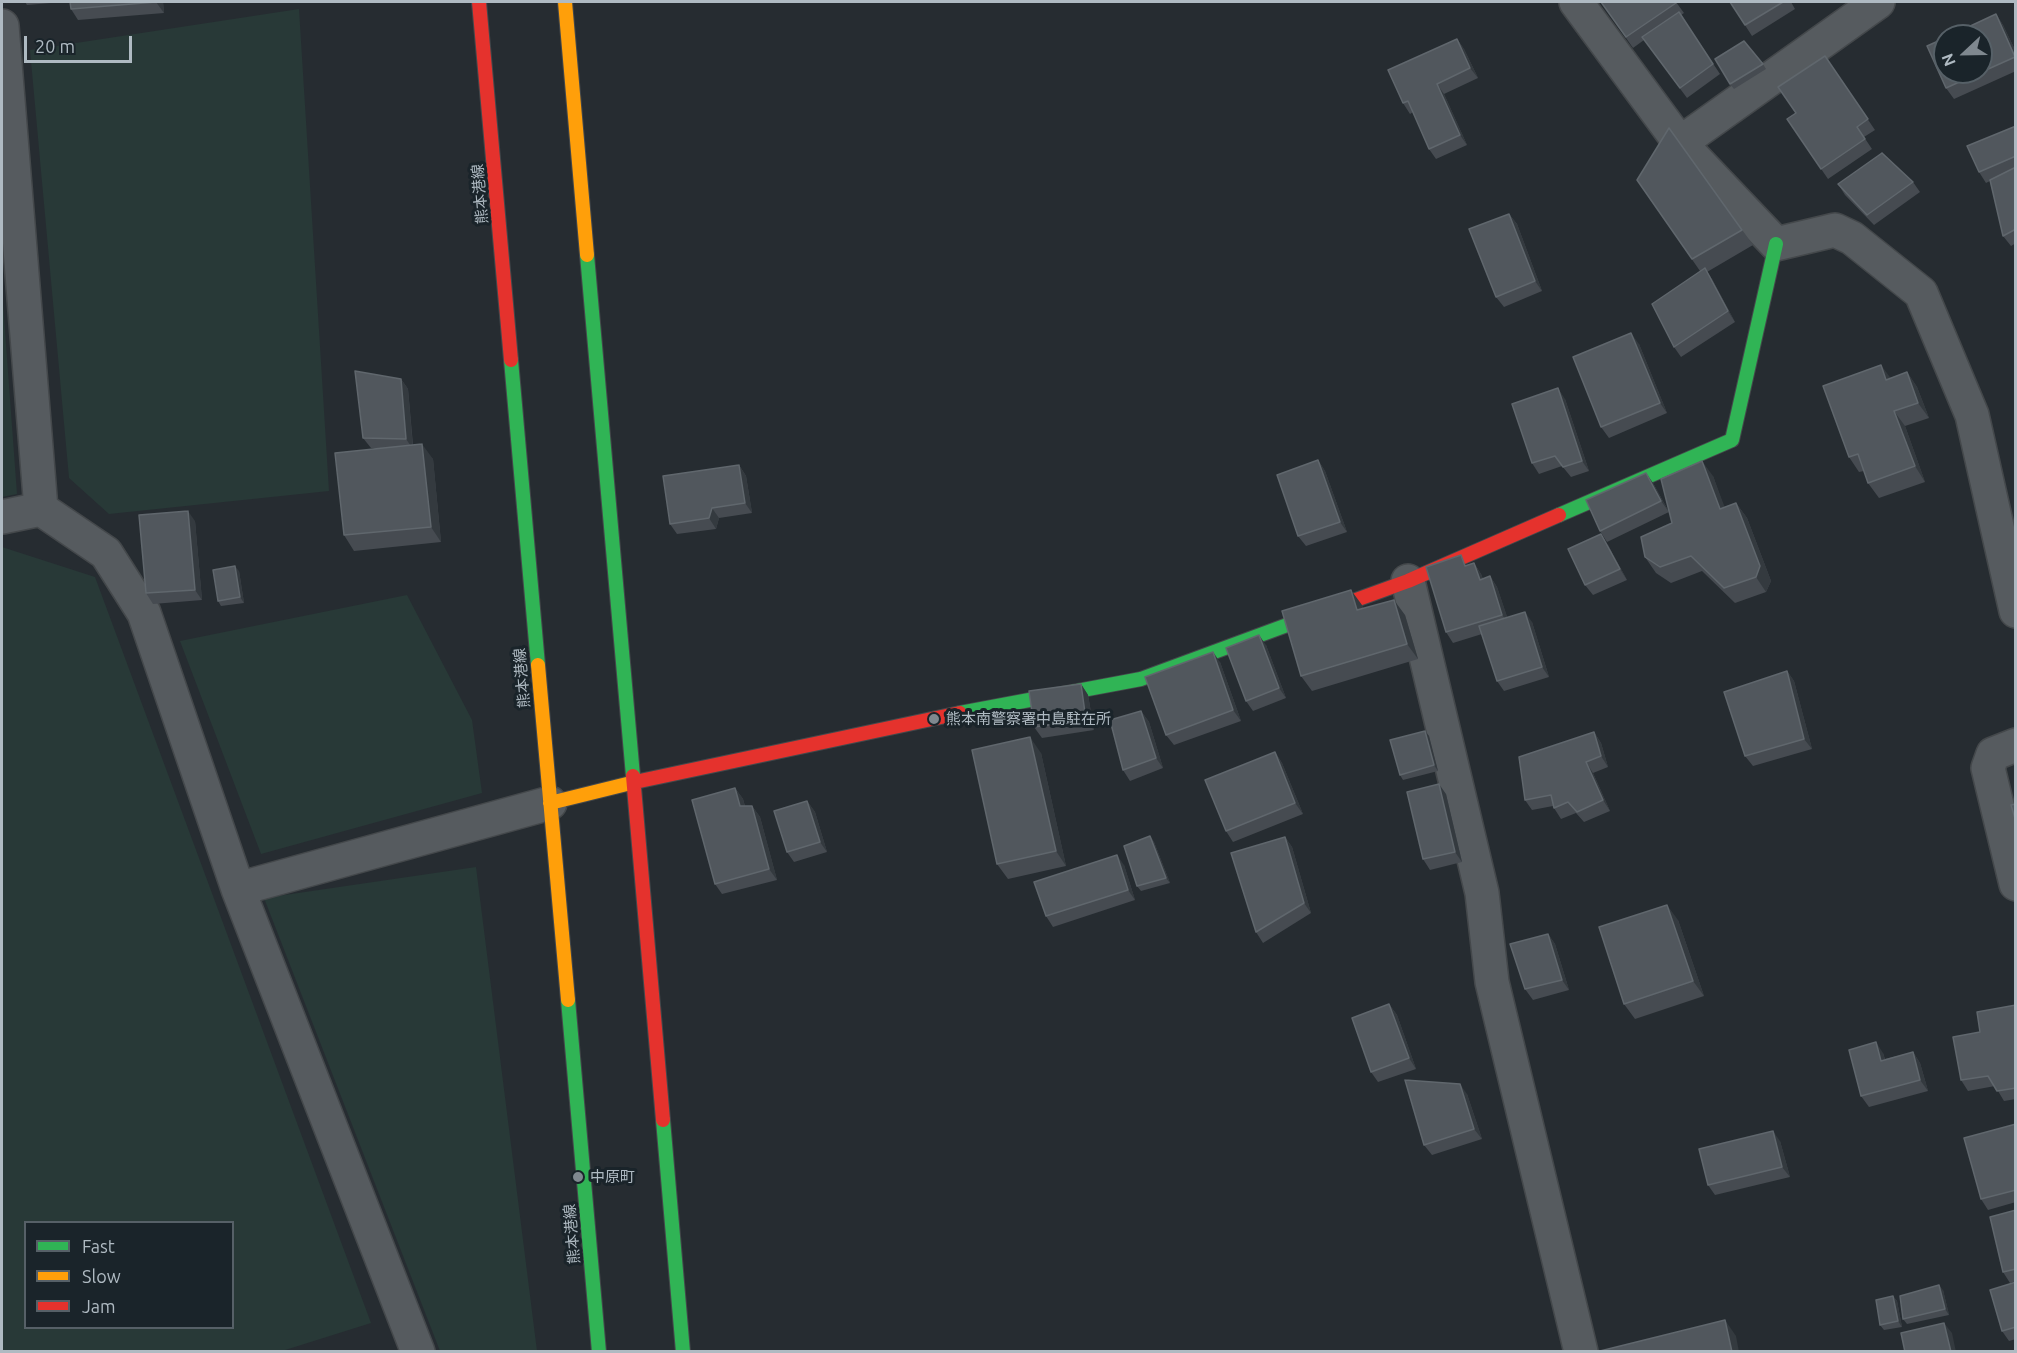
<!DOCTYPE html>
<html>
<head>
<meta charset="utf-8">
<style>
  body { margin:0 }
  #map { position:relative; width:2017px; height:1353px; overflow:hidden; background:#262c31; font-family:Ubuntu,sans-serif }
  canvas { display:block }
  .frame { position:absolute; inset:0; border:3px solid #afbac2; pointer-events:none }
  .legend { position:absolute; left:24px; top:1221px; width:210px; height:108px; box-sizing:border-box; background:#1a242a; border:2px solid #566067; margin:0; padding:8px 10px; list-style:none; font-size:18px; color:#afbac2 }
  .legend li { display:flex; align-items:center; gap:12px; height:30px }
  .legend b { width:30px; border:2px solid #566067 }
  .north { position:absolute; left:1933px; top:24px; width:60px; height:60px; box-sizing:border-box; background:#1a242a; border:2px solid #566067; border-radius:50%; rotate:248deg; font-size:16px; font-weight:700; line-height:24px; text-align:center; color:#afbac2 }
  .north::after { content:''; display:block; margin:auto; width:21px; height:27px; background:#7f888f; clip-path:polygon(50% 0,100% 100%,50% 72%,0 100%) }
  .scale { position:absolute; left:24px; top:36px; width:108px; height:27px; box-sizing:border-box; border:3px solid #afbac2; border-top:0; padding-left:8px; font-size:18px; line-height:21px; white-space:nowrap; color:#afbac2; -webkit-text-stroke:4px #1a242a; paint-order:stroke }
</style>
</head>
<body>
<div id="map">
<canvas width="2017" height="1353"></canvas>
<div class="frame"></div>
<ul class="legend">
<li><b style="height:8px;background:#30b455"></b>Fast</li>
<li><b style="height:8px;background:#ff9f0a"></b>Slow</li>
<li><b style="height:8px;background:#e5322d"></b>Jam</li>
</ul>
<div class="north">N</div>
<div class="scale">20 m</div>
</div>
<script>
const c = document.querySelector('canvas').getContext('2d');
c.lineJoin = 'round';
function fillPath(path, color) {
  c.fillStyle = color;
  c.fill(path, 'evenodd');
}
function toPath(rows) {
  const path = new Path2D();
  for (const r of rows) {
    path.moveTo(r[0], r[1]);
    for (let i = 2; i < r.length; i += 2) path.lineTo(r[i], r[i + 1]);
  }
  return path;
}
function stroke(path, color, width, dash) {
  c.strokeStyle = color;
  c.lineWidth = width;
  c.lineCap = dash ? 'butt' : 'round';
  c.setLineDash(dash || []);
  c.stroke(path);
}
function drawText(font, color, halo, rows, align = 'center') {
  c.font = font + ' Ubuntu,"Noto Sans JP",sans-serif';
  c.lineWidth = 6;
  c.setLineDash([]);
  c.textBaseline = 'middle';
  c.strokeStyle = halo;
  c.fillStyle = color;
  for (const [text, x, y, turn = 0] of rows) {
    c.save();
    c.translate(x, y);
    c.rotate((+turn || 0) * Math.PI / 180);
    c.textAlign = isNaN(turn) ? turn : align;
    if (halo) c.strokeText(text, 0, 0);
    c.fillText(text, 0, 0);
    c.restore();
  }
}
fillPath(toPath([
  [299,9,329,491,109,514,69,478,30,50],
  [2,290,17,494,2,497],
  [2,547,95,577,371,1323,282,1351,2,1351],
  [232,1222,232,1328,26,1328,26,1222],
  [407,595,472,720,482,793,261,854,180,641],
  [476,867,537,1351,440,1351,264,898]
]), '#283937');
const street = toPath([
  [1576,2,1680,143,1776,244,1835,230,1852,238,1921,293,1972,415,2016,611],
  [2,26,41,509],
  [1680,143,1878,2],
  [2,517,41,509,106,553,144,613,238,889,418,1352],
  [1408,581,1482,893,1492,982,1581,1352],
  [2016,745,1993,754,1988,768,2016,884],
  [238,889,550,803]
]);
const fast = toPath([
  [587,255,633,776],
  [511,360,538,665],
  [1559,515,1732,440,1776,244],
  [960,713,1141,679,1298,621],
  [568,1000,599,1352],
  [663,1120,683,1352]
]);
const slow = toPath([
  [565,2,587,255],
  [538,665,568,1000],
  [550,803,635,782]
]);
const jam = toPath([
  [479,2,511,360],
  [1298,621,1408,581,1559,515],
  [633,776,663,1120],
  [635,782,960,713]
]);
stroke(street, '#44484b', 36);
stroke(fast, '#44484b', 16);
stroke(slow, '#44484b', 16);
stroke(jam, '#44484b', 16);
stroke(street, '#565b5f', 33);
stroke(fast, '#30b455', 14);
stroke(slow, '#ff9f0a', 14);
stroke(jam, '#e5322d', 14);
fillPath(toPath([
  [25,2,63,2,27,5],
  [70,2,163,2,164,13,78,20,71,9],
  [175,2,216,2,176,3],
  [1601,2,1676,2,1684,13,1681,15,1720,74,1687,98,1644,40,1633,48],
  [1730,2,1791,2,1795,9,1752,36],
  [1996,14,2003,25,2016,52,2016,71,1954,99,1946,88],
  [1457,39,1464,49,1478,78,1444,94,1467,145,1436,159,1429,149,1413,112,1410,114,1403,103],
  [1825,56,1875,130,1864,137,1872,149,1828,179,1787,119,1796,113],
  [1763,64,1766,69,1734,89,1730,84],
  [2016,126,2016,243,2011,246,2003,236,1990,181,1986,183,1979,172],
  [1669,128,1753,245,1707,272,1712,279,1735,322,1681,357,1674,347,1700,271,1637,180],
  [1913,182,1920,192,1874,225,1845,195,1838,184],
  [1509,214,1517,224,1542,291,1504,307,1496,297],
  [1639,344,1667,413,1609,438,1601,427],
  [1907,372,1917,387,1929,418,1905,426,1925,482,1879,498,1868,483,1864,471,1859,472,1849,457,1890,378],
  [401,379,408,389,413,445,433,459,441,542,354,551,344,535,378,448,371,448,363,438],
  [1565,399,1589,471,1571,477,1562,466,1539,474,1532,463],
  [1318,460,1325,471,1347,532,1306,546,1298,536],
  [739,465,746,476,752,513,719,518,716,529,677,534,670,524],
  [1713,476,1724,507,1736,503,1747,518,1771,581,1766,592,1735,603,1702,571,1671,583,1656,573,1645,557,1672,523],
  [1653,483,1669,512,1607,542,1600,531],
  [195,521,202,600,153,604,146,593],
  [1608,545,1627,580,1593,595,1585,585],
  [1474,563,1481,574,1483,579,1490,576,1497,587,1507,617,1532,622,1549,677,1504,691,1497,681,1482,634,1453,643,1446,632,1468,565],
  [239,571,244,603,221,606,218,601],
  [1362,605,1363,609,1405,615,1418,659,1312,691,1301,676],
  [1266,645,1286,698,1253,711,1246,701],
  [1220,662,1241,721,1174,745,1166,735],
  [1787,671,1794,681,1812,749,1753,766,1745,756],
  [1081,684,1088,695,1094,730,1042,738,1034,727],
  [1141,711,1149,722,1163,768,1130,781,1123,770],
  [1425,731,1429,736,1438,771,1403,780,1400,775],
  [1594,732,1601,743,1608,767,1593,773,1610,811,1584,822,1576,813,1561,819,1554,808,1553,806,1532,810,1525,800],
  [1275,752,1282,763,1303,814,1233,842,1226,831],
  [1041,753,1066,866,1008,879,997,864],
  [735,788,743,799,745,806,752,806,760,817,777,880,722,894,715,884],
  [1446,794,1462,862,1430,870,1423,859],
  [807,801,815,812,827,852,794,862,787,852],
  [1150,836,1154,842,1170,883,1141,891,1137,886],
  [1285,837,1292,847,1311,913,1263,943,1256,932],
  [1124,865,1135,900,1053,927,1046,916],
  [1678,920,1704,996,1635,1019,1624,1004],
  [1548,934,1555,944,1569,990,1533,1000,1525,989],
  [1389,1004,1397,1015,1416,1069,1378,1082,1371,1072],
  [2016,1005,2016,1099,2004,1101,1995,1086,1968,1091,1961,1080,1980,1032],
  [1913,1052,1920,1063,1928,1091,1869,1107,1861,1096,1883,1053,1885,1059],
  [1467,1094,1482,1139,1432,1155,1424,1145],
  [2016,1124,2016,1202,1988,1210,1981,1199],
  [1780,1141,1790,1177,1715,1195,1708,1185],
  [2016,1210,2016,1281,2010,1283,2003,1272],
  [2016,1282,2016,1339,2009,1341,2002,1331],
  [1943,1290,1949,1315,1907,1324,1903,1319],
  [1893,1296,1897,1301,1902,1327,1884,1330,1880,1325]
]), '#464b51');
fillPath(toPath([
  [156,2,163,2,164,13],
  [1996,14,2003,25,2016,52,2016,57],
  [1457,39,1464,49,1478,78,1470,68],
  [1437,84,1444,94,1467,145,1460,135],
  [1509,214,1517,224,1542,291,1535,281],
  [1705,268,1712,279,1735,322,1728,311],
  [1631,333,1639,344,1667,413,1660,403],
  [1881,365,1892,380,1886,380],
  [1907,372,1917,387,1929,418,1918,403],
  [401,379,408,389,413,449,406,439],
  [1558,388,1565,399,1589,471,1582,461],
  [1894,411,1905,426,1925,482,1915,466],
  [422,444,433,459,441,542,431,527],
  [1318,460,1325,471,1347,532,1340,522],
  [1702,461,1713,476,1731,524,1720,509],
  [739,465,746,476,752,513,745,503],
  [1646,473,1653,483,1669,512,1661,501],
  [1736,503,1747,518,1771,581,1766,592,1756,577],
  [712,508,719,518,716,529,709,518],
  [188,511,195,521,202,600,195,590],
  [1601,534,1608,545,1627,580,1620,569],
  [1474,563,1481,574,1487,590,1480,580],
  [235,566,239,571,244,603,240,597],
  [1490,576,1497,587,1510,625,1502,615],
  [1351,590,1362,605,1367,626,1357,610],
  [1394,600,1405,615,1418,659,1407,644],
  [1525,612,1532,622,1549,677,1542,667],
  [1259,635,1266,645,1286,698,1279,688],
  [1213,652,1220,662,1241,721,1233,710],
  [1787,671,1794,681,1812,749,1804,739],
  [1081,684,1088,695,1094,730,1086,720],
  [1141,711,1149,722,1163,768,1156,758],
  [1425,731,1429,736,1438,771,1434,765],
  [1594,732,1601,743,1608,767,1601,756],
  [1030,737,1041,753,1066,866,1056,851],
  [1275,752,1282,763,1303,814,1295,803],
  [1586,762,1593,773,1610,811,1603,800],
  [1439,784,1446,794,1462,862,1455,852],
  [735,788,743,799,747,816,740,806],
  [807,801,815,812,827,852,820,842],
  [752,806,760,817,777,880,769,869],
  [1150,836,1154,842,1170,883,1166,878],
  [1285,837,1292,847,1311,913,1304,903],
  [1117,855,1124,865,1135,900,1128,890],
  [1667,905,1678,920,1704,996,1693,981],
  [1548,934,1555,944,1569,990,1562,980],
  [1389,1004,1397,1015,1416,1069,1409,1058],
  [1876,1042,1883,1053,1888,1071,1881,1061],
  [1913,1052,1920,1063,1928,1091,1920,1080],
  [1460,1084,1467,1094,1482,1139,1474,1129],
  [1773,1131,1780,1141,1790,1177,1782,1167],
  [1939,1285,1943,1290,1949,1315,1945,1309],
  [1893,1296,1897,1301,1902,1327,1898,1321],
  [1725,1320,1736,1336,1739,1352,1732,1352],
  [1944,1323,1952,1333,1956,1352,1951,1352]
]), '#343a3f');
const building = toPath([
  [70,2,156,2,71,9,70,2],
  [1601,2,1675,2,1676,3,1626,37,1601,2],
  [1730,2,1783,2,1745,25,1730,2],
  [1679,12,1713,64,1680,88,1642,37,1679,12],
  [1996,14,2015,57,1946,88,1927,46,1945,38,1945,72,1981,72,1981,36,1949,36,1996,14],
  [1457,39,1470,68,1437,84,1460,135,1429,149,1408,101,1403,103,1388,70,1457,39],
  [1744,41,1763,64,1730,84,1715,59,1744,41],
  [1825,56,1868,119,1857,127,1865,139,1821,169,1787,119,1796,113,1778,87,1825,56],
  [2016,126,2016,156,1979,172,1967,146,2016,126],
  [1669,128,1742,230,1692,259,1637,180,1669,128],
  [1882,153,1913,182,1867,215,1838,184,1882,153],
  [2016,167,2016,229,2003,236,1990,180,2016,167],
  [1509,214,1535,281,1496,297,1469,229,1509,214],
  [1705,268,1728,311,1674,347,1652,304,1705,268],
  [1631,333,1660,403,1601,427,1573,357,1631,333],
  [1881,365,1886,380,1907,372,1918,403,1894,411,1915,466,1868,483,1858,454,1849,457,1823,386,1881,365],
  [355,371,401,379,406,439,363,438,355,371],
  [1558,388,1582,461,1563,467,1555,456,1532,463,1512,404,1558,388],
  [422,444,431,527,344,535,335,453,422,444],
  [1318,460,1340,522,1298,536,1277,475,1318,460],
  [1702,461,1720,509,1736,503,1760,566,1756,577,1724,588,1691,556,1660,567,1645,557,1641,537,1672,523,1661,479,1702,461],
  [739,465,745,503,712,508,709,518,670,524,663,476,739,465],
  [1646,473,1661,501,1600,531,1586,500,1646,473],
  [188,511,195,590,146,593,139,515,188,511],
  [1601,534,1620,569,1585,585,1568,549,1601,534],
  [1461,555,1465,566,1474,563,1480,580,1490,576,1502,615,1446,632,1426,567,1461,555],
  [235,566,240,597,218,601,213,570,235,566],
  [1351,590,1357,610,1394,600,1407,644,1301,676,1282,611,1351,590],
  [1525,612,1542,667,1497,681,1479,626,1525,612],
  [1259,635,1279,688,1246,701,1226,648,1259,635],
  [1213,652,1233,710,1166,735,1145,677,1213,652],
  [1787,671,1804,739,1745,756,1724,692,1787,671],
  [1081,684,1086,720,1034,727,1029,691,1081,684],
  [1141,711,1156,758,1123,770,1110,720,1141,711],
  [1425,731,1434,765,1400,775,1390,740,1425,731],
  [1594,732,1601,756,1586,762,1603,800,1577,812,1568,802,1554,808,1551,795,1525,800,1519,757,1594,732],
  [1030,737,1056,851,997,864,972,750,1030,737],
  [1275,752,1295,803,1226,831,1205,780,1275,752],
  [1439,784,1455,852,1423,859,1407,792,1439,784],
  [735,788,740,806,752,806,769,869,715,884,692,800,735,788],
  [807,801,820,842,787,852,774,811,807,801],
  [2016,804,2016,822,2011,805,2016,804],
  [1150,836,1166,878,1137,886,1124,846,1150,836],
  [1285,837,1304,903,1256,932,1231,853,1285,837],
  [1117,855,1128,890,1046,916,1034,882,1117,855],
  [1667,905,1693,981,1624,1004,1599,927,1667,905],
  [1548,934,1562,980,1525,989,1510,944,1548,934],
  [1389,1004,1409,1058,1371,1072,1352,1018,1389,1004],
  [2016,1005,2016,1088,1997,1091,1988,1076,1961,1080,1953,1037,1980,1032,1977,1012,2016,1005],
  [1876,1042,1881,1061,1913,1052,1920,1080,1861,1096,1849,1050,1876,1042],
  [1405,1080,1460,1084,1474,1129,1424,1145,1405,1080],
  [2016,1124,2016,1190,1981,1199,1964,1138,2016,1124],
  [1773,1131,1782,1167,1708,1185,1699,1149,1773,1131],
  [2016,1210,2016,1269,2003,1272,1990,1217,2016,1210],
  [2016,1282,2016,1327,2002,1331,1990,1290,2016,1282],
  [1939,1285,1945,1309,1903,1319,1900,1296,1939,1285],
  [1893,1296,1898,1321,1880,1325,1876,1300,1893,1296],
  [1725,1320,1732,1352,1596,1352,1725,1320],
  [1944,1323,1951,1352,1905,1352,1901,1333,1944,1323]
]);
fillPath(building, '#51575d');
stroke(building, '#60676d', 1.5);
for (const [x, y, r, color] of [
  [934,719,6,"#7f888f"],
  [578,1177,6,"#7f888f"]
]) {
  const dot = new Path2D();
  dot.arc(x, y, r, 0, 2 * Math.PI);
  c.fillStyle = color;
  c.fill(dot);
  stroke(dot, '#1a242a', 2);
}
drawText('15px', '#afbac2', '#1a242a', [
  ["熊本港線",480,194,-95],
  ["熊本港線",522,678,-95],
  ["熊本港線",572,1234,-95]
]);
drawText('15px', '#afbac2', '#1a242a', [
  ["熊本南警察署中島駐在所",946,719],
  ["中原町",590,1177]
], 'left');
</script>
</body>
</html>
